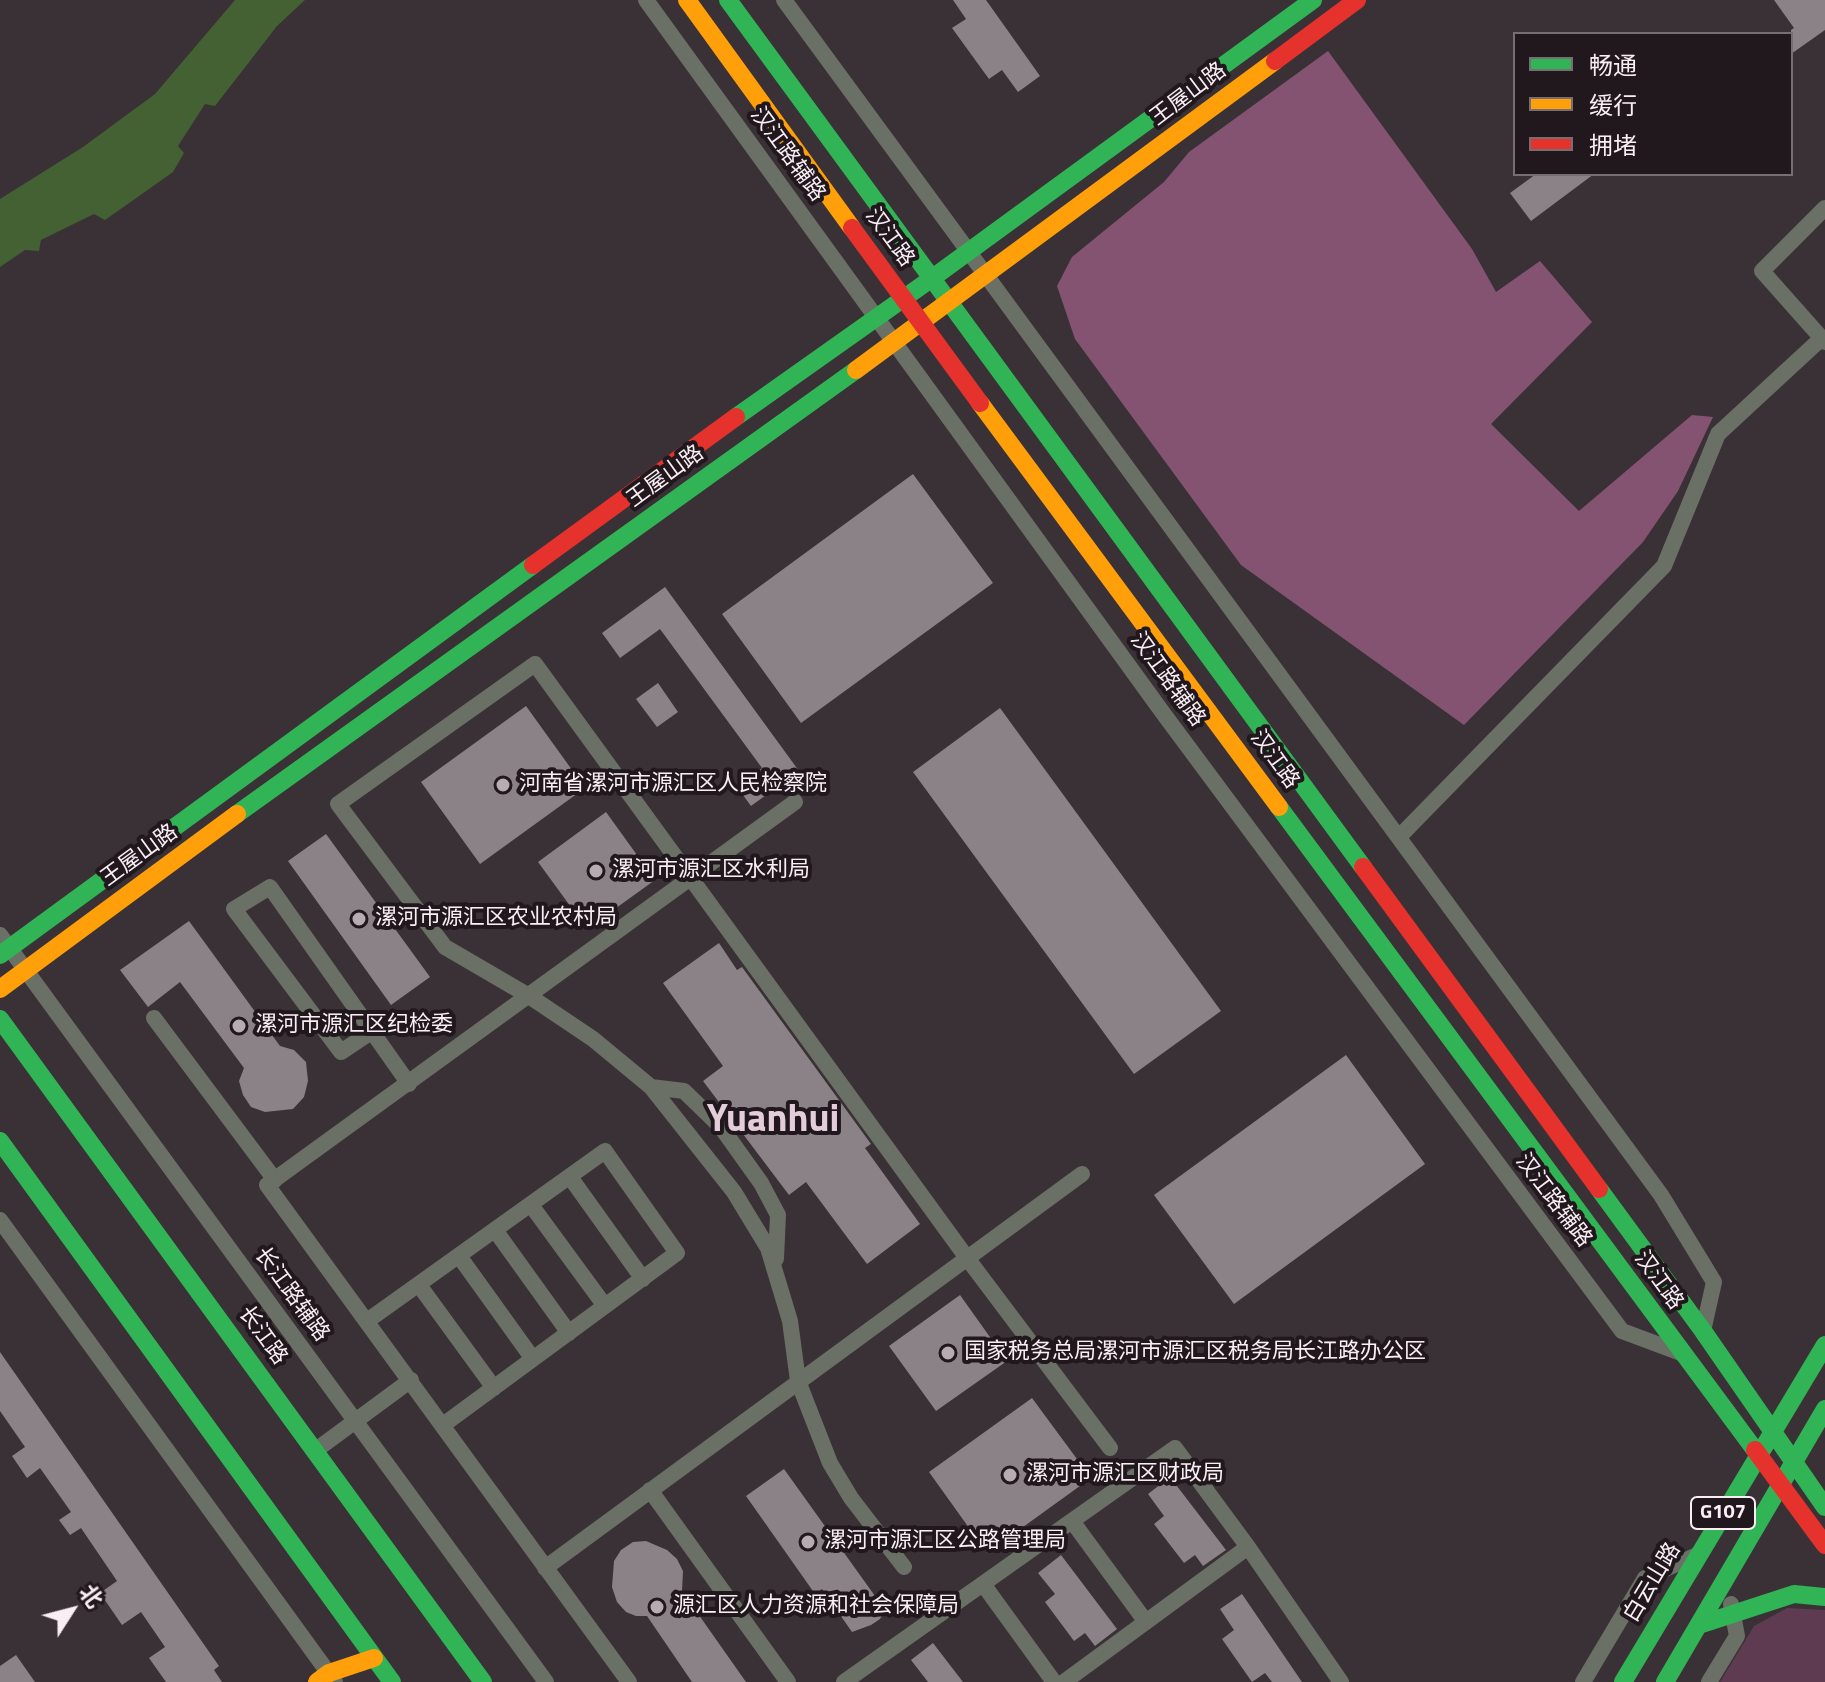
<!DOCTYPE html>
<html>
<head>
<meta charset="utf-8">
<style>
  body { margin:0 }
  #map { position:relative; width:1825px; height:1682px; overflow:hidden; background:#3a3136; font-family:"Titillium Web","Noto Sans SC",sans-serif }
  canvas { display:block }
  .legend { position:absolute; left:1513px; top:32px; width:280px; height:144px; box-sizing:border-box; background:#20181d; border:2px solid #776e73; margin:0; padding:10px 14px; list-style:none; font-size:24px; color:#f9eef4 }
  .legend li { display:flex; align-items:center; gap:16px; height:40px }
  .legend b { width:40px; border:2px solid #776e73 }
  .north { position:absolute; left:32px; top:1570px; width:80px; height:80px; -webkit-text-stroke:6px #20181d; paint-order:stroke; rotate:54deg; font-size:22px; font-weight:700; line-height:32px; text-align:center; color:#f9eef4 }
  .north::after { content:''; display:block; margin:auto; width:28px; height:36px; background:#f9eef4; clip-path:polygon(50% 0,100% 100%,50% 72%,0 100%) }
</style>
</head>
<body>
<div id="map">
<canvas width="1825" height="1682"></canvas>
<ul class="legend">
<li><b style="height:10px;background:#30b455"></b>畅通</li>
<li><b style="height:10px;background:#ff9f0a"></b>缓行</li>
<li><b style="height:10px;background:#e5322d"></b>拥堵</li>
</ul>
<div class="north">北</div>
</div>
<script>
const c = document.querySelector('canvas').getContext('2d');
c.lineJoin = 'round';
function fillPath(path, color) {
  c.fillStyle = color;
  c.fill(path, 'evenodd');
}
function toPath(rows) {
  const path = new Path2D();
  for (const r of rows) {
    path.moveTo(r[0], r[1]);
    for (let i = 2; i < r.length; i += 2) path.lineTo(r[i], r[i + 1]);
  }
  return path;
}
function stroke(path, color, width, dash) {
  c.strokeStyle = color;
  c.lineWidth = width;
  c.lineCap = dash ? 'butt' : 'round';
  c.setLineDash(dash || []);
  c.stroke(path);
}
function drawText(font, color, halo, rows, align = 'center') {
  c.font = font + ' "Titillium Web","Noto Sans SC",sans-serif';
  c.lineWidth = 8;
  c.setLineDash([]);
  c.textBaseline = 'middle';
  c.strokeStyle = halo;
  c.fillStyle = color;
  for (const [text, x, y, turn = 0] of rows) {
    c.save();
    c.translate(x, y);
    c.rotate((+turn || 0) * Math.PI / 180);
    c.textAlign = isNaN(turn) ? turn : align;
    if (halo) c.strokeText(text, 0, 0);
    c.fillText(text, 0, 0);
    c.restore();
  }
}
fillPath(toPath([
  [1787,1608,1825,1610,1825,1682,1720,1682,1754,1626]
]), '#5f3b51');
fillPath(toPath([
  [1328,51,1472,249,1496,292,1540,261,1592,322,1491,424,1579,511,1692,415,1713,417,1678,491,1643,542,1464,725,1241,565,1075,339,1057,286,1072,257,1164,182,1189,152]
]), '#855372');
fillPath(toPath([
  [235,0,305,0,277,26,215,106,205,104,178,146,184,153,173,172,105,220,94,214,41,240,39,251,25,250,0,267,0,199,83,147,155,94]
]), '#436132');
fillPath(toPath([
  [953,0,986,0,1040,76,1018,92,1002,70,989,79,952,28,966,19],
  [1774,0,1825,0,1825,30,1791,54,1791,30,1794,28],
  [1536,174,1594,174,1531,221,1510,193],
  [913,474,993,583,801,723,722,614],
  [665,587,799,771,751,806,737,787,762,768,660,629,620,658,602,633],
  [658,683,678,712,657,727,636,699],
  [526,706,585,788,480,864,421,782],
  [1000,708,1221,1011,1134,1074,913,772],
  [606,812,655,880,587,929,538,862],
  [326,834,430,977,391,1005,288,861],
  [189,921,280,1046,294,1050,306,1062,308,1081,304,1097,293,1109,265,1112,251,1107,243,1095,239,1081,244,1068,180,982,148,1007,120,970],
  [719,943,737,970,742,967,871,1144,865,1148,920,1224,867,1264,806,1182,789,1195,703,1081,723,1066,663,983],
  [1346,1055,1425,1164,1234,1304,1154,1195],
  [960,1295,1007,1361,936,1411,889,1346],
  [0,1352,219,1666,214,1670,222,1682,166,1682,149,1658,165,1647,141,1612,122,1625,100,1593,117,1581,81,1528,70,1535,59,1520,71,1512,40,1468,27,1478,12,1456,25,1447,0,1411],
  [1032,1398,1091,1478,987,1553,929,1472],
  [784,1469,885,1610,880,1619,871,1625,852,1632,822,1589,815,1594,746,1496],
  [1170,1477,1226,1550,1203,1566,1195,1555,1184,1563,1154,1524,1164,1516,1148,1494],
  [646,1541,667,1550,677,1559,683,1571,682,1591,746,1682,692,1682,647,1616,636,1616,626,1612,617,1602,612,1587,614,1561,621,1550,633,1542],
  [1061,1555,1117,1629,1095,1646,1085,1633,1074,1641,1045,1602,1055,1594,1038,1573],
  [1242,1594,1302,1682,1272,1682,1265,1673,1252,1682,1222,1639,1234,1630,1220,1609],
  [933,1643,963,1682,928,1682,911,1660],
  [16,1655,35,1682,0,1682,0,1666]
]), '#8b8287');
stroke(toPath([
  [646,0,1163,713,1622,1331,1681,1353],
  [784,0,1661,1195,1714,1282,1703,1331],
  [1825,208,1762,271,1825,342],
  [1399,837,1664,566,1718,434,1822,338],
  [0,935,546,1682],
  [154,1018,275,1180],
  [371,1032,341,1052,234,909,270,887,409,1084],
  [651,1087,684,1091,721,1127,761,1183,778,1215,776,1259],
  [570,1177,643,1279],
  [531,1205,605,1306],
  [0,1220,335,1682],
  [495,1230,569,1333],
  [459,1256,533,1359],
  [419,1285,494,1388],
  [367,1321,605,1151,677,1253,443,1425],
  [316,1450,411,1380],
  [650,1490,788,1682],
  [1072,1521,1146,1622],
  [904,1567,851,1498,830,1463,798,1381,790,1321,768,1248,734,1192,651,1087,593,1039,529,996,445,947,338,804,535,664,967,1258,1110,1448],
  [545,1568,1082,1174],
  [983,1584,1054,1682],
  [629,1682,267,1185,795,802],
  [844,1682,1175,1448,1248,1547,1341,1682],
  [1064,1682,1248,1547],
  [1583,1682,1645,1578,1697,1555],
  [1709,1682,1737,1636,1731,1604]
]), '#6a7065', 16);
stroke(toPath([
  [728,0,1363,867],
  [736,417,931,279,1313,0],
  [1279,807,1755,1450],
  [237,814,856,370],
  [0,955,533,565],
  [0,1019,483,1682],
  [0,1141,392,1682],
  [1599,1189,1703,1331,1825,1507],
  [1699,1625,1794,1594,1825,1597],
  [1623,1682,1825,1345],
  [1665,1682,1825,1409]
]), '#30b455', 18);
stroke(toPath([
  [687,0,852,228],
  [856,370,1275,61],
  [980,403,1279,807],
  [0,989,237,814],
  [317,1682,329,1673,374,1658]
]), '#ff9f0a', 18);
stroke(toPath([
  [1275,61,1357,0],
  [852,228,980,403],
  [533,565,736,417],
  [1363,867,1599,1189],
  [1755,1450,1825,1545]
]), '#e5322d', 18);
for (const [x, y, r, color] of [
  [503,785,8,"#b6acb2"],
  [596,871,8,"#b6acb2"],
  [359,919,8,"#b6acb2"],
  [239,1026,8,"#b6acb2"],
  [948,1353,8,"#b6acb2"],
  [1010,1475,8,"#b6acb2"],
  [808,1542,8,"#b6acb2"],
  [657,1607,8,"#b6acb2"]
]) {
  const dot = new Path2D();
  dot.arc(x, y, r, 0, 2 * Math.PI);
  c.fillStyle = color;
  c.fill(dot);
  stroke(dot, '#20181d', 3);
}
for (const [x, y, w] of [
  [1723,1513,64]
]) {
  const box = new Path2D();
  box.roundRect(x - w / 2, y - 16, w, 32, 6);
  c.fillStyle = '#20181d';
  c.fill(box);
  stroke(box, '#f9eef4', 2);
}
drawText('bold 20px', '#f9eef4', null, [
  ["G107",1723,1513]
]);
drawText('22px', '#f9eef4', '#20181d', [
  ["王屋山路",1189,95,-37],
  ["汉江路辅路",787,155,54],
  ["汉江路",889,238,54],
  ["王屋山路",666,477,-36],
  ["汉江路辅路",1167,680,54],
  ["汉江路",1274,760,54],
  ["王屋山路",140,856,-36],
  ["汉江路辅路",1553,1201,53],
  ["汉江路",1658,1281,54],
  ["长江路辅路",291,1295,54],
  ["长江路",262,1336,54],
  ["白云山路",1653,1583,-59]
]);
drawText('22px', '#f9eef4', '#20181d', [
  ["河南省漯河市源汇区人民检察院",519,785],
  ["漯河市源汇区水利局",612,871],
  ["漯河市源汇区农业农村局",375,919],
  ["漯河市源汇区纪检委",255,1026],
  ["国家税务总局漯河市源汇区税务局长江路办公区",964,1353],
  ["漯河市源汇区财政局",1026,1475],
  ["漯河市源汇区公路管理局",824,1542],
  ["源汇区人力资源和社会保障局",673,1607]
], 'left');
drawText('bold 38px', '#e4cdda', '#20181d', [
  ["Yuanhui",773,1122]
]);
</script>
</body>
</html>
